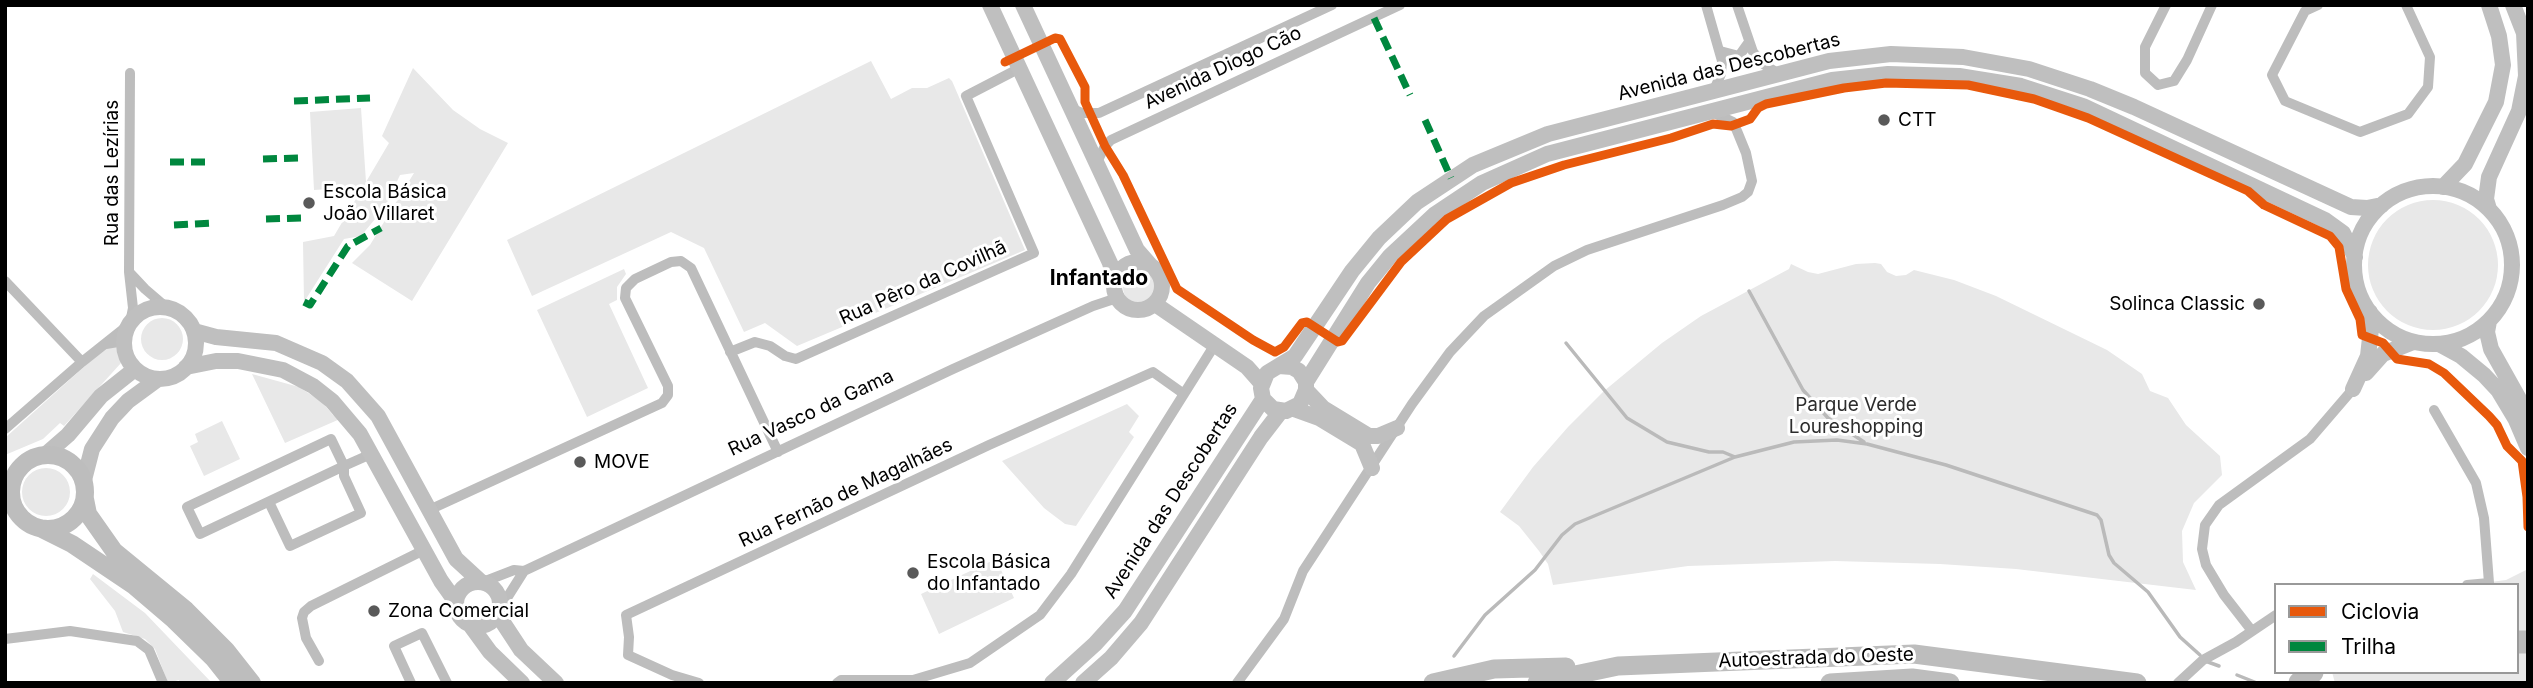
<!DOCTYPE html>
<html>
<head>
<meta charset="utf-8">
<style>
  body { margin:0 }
  #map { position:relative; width:2533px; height:688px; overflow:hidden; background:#fff; font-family:Inter,sans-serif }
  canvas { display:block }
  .frame { position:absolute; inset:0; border:7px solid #000; pointer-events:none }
  .legend { position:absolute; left:2274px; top:583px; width:245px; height:91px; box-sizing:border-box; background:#fff; border:2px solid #999; margin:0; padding:9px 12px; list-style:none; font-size:21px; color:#000 }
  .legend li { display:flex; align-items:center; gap:14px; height:35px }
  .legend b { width:35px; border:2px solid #999 }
</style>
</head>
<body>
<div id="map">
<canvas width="2533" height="688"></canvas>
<div class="frame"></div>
<ul class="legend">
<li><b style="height:9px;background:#e8590c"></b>Ciclovia</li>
<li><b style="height:9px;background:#00873e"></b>Trilha</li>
</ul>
</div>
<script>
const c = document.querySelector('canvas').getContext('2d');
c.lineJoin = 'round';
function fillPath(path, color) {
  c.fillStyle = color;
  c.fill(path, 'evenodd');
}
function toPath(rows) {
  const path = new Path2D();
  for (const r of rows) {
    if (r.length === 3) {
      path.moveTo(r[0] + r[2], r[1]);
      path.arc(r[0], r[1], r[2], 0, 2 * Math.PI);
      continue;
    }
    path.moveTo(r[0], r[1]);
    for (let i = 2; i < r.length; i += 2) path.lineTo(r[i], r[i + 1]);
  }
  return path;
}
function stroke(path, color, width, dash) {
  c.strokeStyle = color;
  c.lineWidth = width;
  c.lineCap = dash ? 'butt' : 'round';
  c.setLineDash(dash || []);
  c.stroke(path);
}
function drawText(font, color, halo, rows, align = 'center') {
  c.font = font + ' Inter,sans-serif';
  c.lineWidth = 6;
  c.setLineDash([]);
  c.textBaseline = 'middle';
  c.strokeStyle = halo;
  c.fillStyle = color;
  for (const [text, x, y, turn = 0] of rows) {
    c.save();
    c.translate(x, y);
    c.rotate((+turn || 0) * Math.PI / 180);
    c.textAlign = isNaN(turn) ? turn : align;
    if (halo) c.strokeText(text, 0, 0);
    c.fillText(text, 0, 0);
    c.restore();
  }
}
fillPath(toPath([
  [871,61,891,99,912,88,927,88,949,78,952,81,1025,250,797,346,765,323,744,332,704,248,671,232,532,296,507,240],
  [413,68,453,110,480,129,508,143,412,301,352,263,370,245,414,173,400,175,385,207,361,236,344,239,304,302,303,242,334,236,363,187,314,190,310,112,361,108,366,182,389,143,382,136],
  [2433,265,65],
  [1875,263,1881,264,1887,272,1896,276,1906,275,1914,270,1954,280,1996,296,2107,350,2142,374,2150,391,2168,398,2186,425,2220,456,2222,475,2194,503,2182,531,2183,562,2196,590,2016,569,1940,564,1835,561,1688,566,1553,585,1548,564,1539,551,1519,526,1500,512,1533,467,1568,427,1604,391,1662,343,1701,316,1789,269,1791,264,1808,272,1818,274,1856,264],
  [624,269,626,274,617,287,617,300,609,304,648,388,587,417,537,310],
  [1141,287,18],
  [162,339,21],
  [116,346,122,350,123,358,121,363,64,426,60,423,43,439,5,455,5,438,106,347],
  [252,374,299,387,322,402,333,415,340,419,285,443],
  [1127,404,1139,416,1129,432,1134,437,1076,526,1065,524,1044,508,1002,461],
  [222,421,240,459,204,476,190,446,198,442,195,434],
  [46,492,24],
  [996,559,1014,598,939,634,921,594],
  [2528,569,2528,683,2335,683,2332,672,2517,672,2517,585,2467,585,2506,580],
  [93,574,145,613,212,683,180,683,179,680,168,683,155,649,145,639,123,632,115,611,90,579]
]), '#e8e8e8');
stroke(toPath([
  [1749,291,1803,390,1828,418,1864,442],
  [1566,343,1627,418,1667,442,1709,452,1723,452,1735,457],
  [1454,656,1485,615,1535,570,1562,535,1575,524,1735,457,1794,442,1837,440,1867,444,1946,465,2097,515,2101,520,2109,555,2114,563,2148,592,2180,637,2200,655],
  [2208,662,2219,666],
  [2237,675,2257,683]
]), '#bababa', 3.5);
stroke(toPath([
  [2517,642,2528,642],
  [2300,683,2312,672]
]), '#bababa', 23);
stroke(toPath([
  [1706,5,1722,61,1721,74,1714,90],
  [1737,5,1753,52,1762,63,1777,73],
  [2166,5,2145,47,2145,73,2158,85,2174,81,2187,60,2212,5],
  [2318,5,2305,11,2272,75,2285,101,2360,132,2408,114,2428,87,2430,57,2406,5],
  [1720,51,1739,56,1749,42],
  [130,73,129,272,133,308,130,323],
  [1073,109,1082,113,1099,113,1332,5],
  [1097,162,1105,146,1111,140,1400,5],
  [129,272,145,289,166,307],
  [5,281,82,362,5,429],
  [106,344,124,341],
  [730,352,755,342,770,346,785,356,796,359,1034,253,966,96,1020,68],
  [82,362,126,327],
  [2434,410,2476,483,2484,518,2489,583,2467,585],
  [269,502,290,546,361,513,344,476,344,466,331,439,187,507,200,534,344,466,371,454],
  [429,510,662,403,668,395,668,386,625,298,626,288,635,279,671,262,681,261,691,268,778,452],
  [483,582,514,570,524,571,953,369,1093,306,1117,298],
  [500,609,524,571],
  [2252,631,2224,595,2206,565,2202,549,2205,525,2219,505,2310,439,2353,389],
  [5,639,70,631,137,641,149,650,163,683],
  [319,661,306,638,302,618,304,612,311,606,424,550],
  [411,683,394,646,422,633,447,683],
  [699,683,672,675,628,655,629,637,626,615,989,445,1153,372,1184,394],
  [837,683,841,680,913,680,970,663,1040,615,1071,574,1214,346],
  [1237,683,1284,619,1303,571,1412,404,1450,352,1484,316,1554,266,1587,250,1723,205,1742,197,1748,192,1752,181,1746,153,1737,131,1733,122,1710,111],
  [2178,683,2203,660,2236,642,2276,615]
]), '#bdbdbd', 10);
stroke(toPath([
  [990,5,1110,263,1115,281],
  [1023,5,1137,250,1151,266],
  [2433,265,79],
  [2443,187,2465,164,2496,102,2503,65,2499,36,2489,5],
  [2489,209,2486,199,2489,177,2519,111,2526,76,2524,33,2513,5],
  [1138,286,24],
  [1155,304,1247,367,1262,384],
  [160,343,36],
  [2489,321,2487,332,2491,349,2528,415],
  [194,331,216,337,276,343,322,363,347,381,378,416,456,559,481,582],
  [2439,344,2461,356,2484,375,2498,390,2516,420,2528,448],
  [1279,366,1292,367,1299,371,1306,382,1306,390,1300,404,1286,411,1273,409,1263,399,1261,388,1267,373,1295,356,1352,271,1379,238,1417,202,1473,165,1548,134,1829,61,1891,54,1963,57,2029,69,2090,89,2134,107,2351,207,2367,208,2382,205],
  [186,367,216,361,238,361,283,370,313,386,332,401,360,434,441,581,456,602],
  [2366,373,2383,354,2413,342],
  [1306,382,1368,283,1390,256,1434,215,1482,183,1547,154,1832,80,1888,74,1959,76,2021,86,2083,106,2325,220,2343,233,2355,257],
  [2353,389,2368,356,2371,329,2370,312],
  [1306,390,1323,408,1369,436,1378,436,1397,428],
  [1294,409,1319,418,1362,444,1372,468],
  [45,455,68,435,101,396,135,369],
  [84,480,92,449,112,418,128,401,158,379],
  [478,604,22],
  [498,615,521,650,556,683],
  [471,626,490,652,522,683],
  [1052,683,1095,644,1125,611,1263,399],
  [1083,683,1111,658,1141,623,1261,437,1281,411]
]), '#bfbfbf', 16);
stroke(toPath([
  [48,492,37],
  [85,499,88,514,114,551,186,610,226,650,252,683],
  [40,528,72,544,133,585,174,620,213,658,233,683]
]), '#bdbdbd', 18);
stroke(toPath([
  [1433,683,1494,669,1566,667],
  [1537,683,1618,666,1914,654,2137,683],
  [1830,683,1912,678,1950,683]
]), '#bdbdbd', 19);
stroke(toPath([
  [1374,18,1410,95],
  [294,101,370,98],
  [1425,120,1451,178],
  [263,159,298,158],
  [170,162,210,162],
  [266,219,301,218],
  [174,225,214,223],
  [304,302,310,305,348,246,381,228]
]), '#00873e', 7, [14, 7]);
stroke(toPath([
  [1005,62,1055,38,1060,39,1085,87,1085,102,1105,146,1123,175,1177,289,1253,340,1275,352,1284,347,1302,323,1307,322,1338,342,1342,341,1401,262,1447,219,1511,183,1564,165,1671,138,1713,124,1731,126,1750,119,1758,108,1766,104,1844,88,1886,83,1968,85,2034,99,2088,118,2248,191,2264,205,2330,236,2339,247,2346,289,2360,319,2362,335,2383,343,2397,359,2429,364,2444,373,2489,416,2497,425,2507,446,2522,461,2527,497,2528,527]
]), '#e8590c', 9);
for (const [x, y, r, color] of [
  [1884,120,7,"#595959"],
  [309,203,7,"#595959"],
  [2259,304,7,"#595959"],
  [580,462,7,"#595959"],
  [913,573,7,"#595959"],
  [374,611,7,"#595959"]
]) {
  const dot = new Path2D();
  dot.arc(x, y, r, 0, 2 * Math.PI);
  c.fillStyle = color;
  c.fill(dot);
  stroke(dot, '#fff', 2.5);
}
drawText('19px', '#000', '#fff', [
  ["Avenida das Descobertas",1729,67,-14],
  ["Avenida Diogo Cão",1223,68,-25],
  ["Rua das Lezírias",112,173,-90],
  ["Rua Pêro da Covilhã",923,283,-24],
  ["Rua Vasco da Gama",811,413,-25],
  ["Rua Fernão de Magalhães",846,493,-25],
  ["Avenida das Descobertas",1171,501,-57],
  ["Autoestrada do Oeste",1816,658,-2]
]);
drawText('19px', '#000', '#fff', [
  ["CTT",1898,120],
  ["Escola Básica",323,192],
  ["João Villaret",323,214],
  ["Solinca Classic",2245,304,"right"],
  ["MOVE",594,462],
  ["Escola Básica",927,562],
  ["do Infantado",927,584],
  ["Zona Comercial",388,611]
], 'left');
drawText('19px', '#2d2d2d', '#fff', [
  ["Parque Verde",1856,405],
  ["Loureshopping",1856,427]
]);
drawText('bold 21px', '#000', '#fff', [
  ["Infantado",1099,279]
]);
</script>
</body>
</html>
